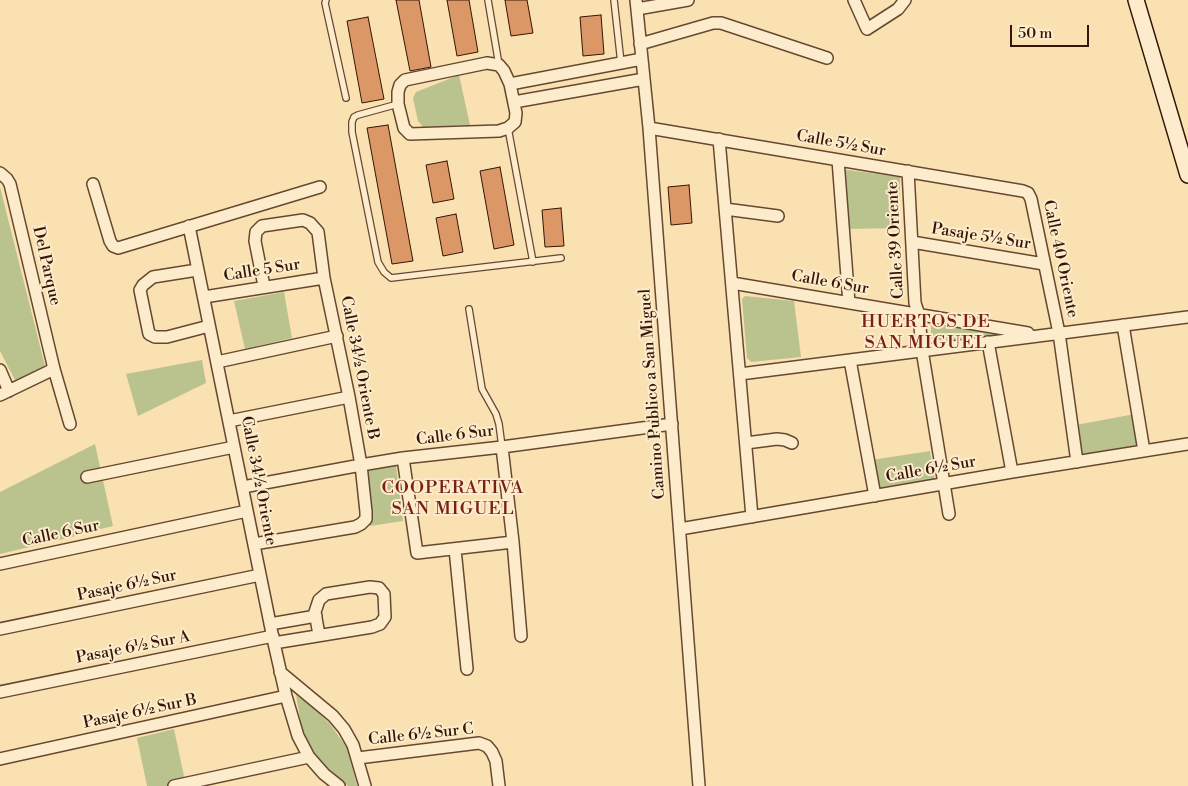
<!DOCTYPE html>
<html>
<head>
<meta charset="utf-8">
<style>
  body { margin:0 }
  #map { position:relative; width:1188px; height:786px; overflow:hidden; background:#fae1b1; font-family:"Libre Bodoni",serif }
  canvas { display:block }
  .scale { position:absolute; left:1010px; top:25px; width:79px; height:22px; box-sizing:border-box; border:2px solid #341506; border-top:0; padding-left:6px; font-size:15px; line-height:18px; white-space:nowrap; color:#341506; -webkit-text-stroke:4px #fceccc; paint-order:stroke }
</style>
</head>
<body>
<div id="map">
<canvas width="1188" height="786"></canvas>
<div class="scale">50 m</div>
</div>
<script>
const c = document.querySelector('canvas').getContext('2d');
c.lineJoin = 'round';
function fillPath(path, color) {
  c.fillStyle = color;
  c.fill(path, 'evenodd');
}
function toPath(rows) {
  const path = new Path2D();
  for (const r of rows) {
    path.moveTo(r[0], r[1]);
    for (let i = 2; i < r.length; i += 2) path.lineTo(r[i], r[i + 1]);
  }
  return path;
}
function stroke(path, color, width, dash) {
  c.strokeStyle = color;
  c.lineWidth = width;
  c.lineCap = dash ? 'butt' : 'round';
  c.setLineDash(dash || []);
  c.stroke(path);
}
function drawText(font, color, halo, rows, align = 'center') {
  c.font = font + ' "Libre Bodoni",serif';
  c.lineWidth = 4;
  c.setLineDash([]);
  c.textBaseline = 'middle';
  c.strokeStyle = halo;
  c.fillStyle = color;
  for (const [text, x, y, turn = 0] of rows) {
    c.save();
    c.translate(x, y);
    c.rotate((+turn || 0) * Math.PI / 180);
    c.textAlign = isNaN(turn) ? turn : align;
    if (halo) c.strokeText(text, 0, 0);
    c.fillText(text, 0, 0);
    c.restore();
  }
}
fillPath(toPath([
  [459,75,470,125,423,127,418,121,413,98,416,92],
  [841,169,900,177,900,228,848,229],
  [0,187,45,366,15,380,0,351],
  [284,292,292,338,245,349,234,301],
  [745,296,794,301,801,357,751,362,747,358,742,299],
  [935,322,1002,336,938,342,931,339,931,325],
  [202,360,206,383,138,416,126,374],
  [1135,414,1140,448,1081,458,1076,425],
  [95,444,113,526,80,534,80,535,0,554,0,492],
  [930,451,935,481,877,489,872,460],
  [396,466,403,521,370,526,362,470],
  [296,695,308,703,330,724,347,748,357,786,348,786,322,764,311,751,301,724],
  [174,729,186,786,147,786,137,738]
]), '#bac38e');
const building = toPath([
  [396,0,419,0,431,67,410,71,396,0],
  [447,0,469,0,478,52,457,56,447,0],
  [505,0,527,0,533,33,511,36,505,0],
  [601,15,604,54,583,56,580,17,601,15],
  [368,17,384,99,362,103,347,21,368,17],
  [388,125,413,261,392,264,367,128,388,125],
  [447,161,454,199,433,203,426,165,447,161],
  [500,167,514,245,494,249,480,171,500,167],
  [689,185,692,223,671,225,668,187,689,185],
  [561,208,564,246,545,247,542,210,561,208],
  [456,214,463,252,443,256,436,218,456,214]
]);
fillPath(building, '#dc9767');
stroke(building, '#341506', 1);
const lane = toPath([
  [326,0,325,3,346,98],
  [488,0,499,65],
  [614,0,621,63],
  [398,104,358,115,354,117,352,122,352,132,378,262,384,272,391,278,561,258],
  [508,128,533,262],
  [469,309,482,389,496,414,499,424,502,447]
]);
const street = toPath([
  [636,0,649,128,699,786],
  [854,0,867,29,898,9,905,0],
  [637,9,688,0],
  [640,44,713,23,721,23,827,58],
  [487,63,499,65,504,71,510,84,516,113,515,122,508,128,499,131,410,134,404,128,398,104,398,92,400,85,405,80,487,63],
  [510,84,642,59],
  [514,102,644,79],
  [649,128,1023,191,1028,193,1031,199,1059,333,1077,462],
  [719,139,752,517],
  [838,160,849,303],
  [908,171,915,303,919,315,922,350,949,514],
  [0,173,7,179,10,184,54,369,70,424],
  [93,184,110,241,113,246,118,248,320,187],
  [725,209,778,216],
  [189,226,274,643,286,696,298,736,309,757,324,774,339,786],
  [912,242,1044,264],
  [197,270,153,277,143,285,140,290,149,334,155,337,167,337,209,326],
  [732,283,1028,333],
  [204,297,324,278],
  [1123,325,1144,451],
  [988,342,1012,472],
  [850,360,875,496],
  [217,362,337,336],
  [0,370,9,391],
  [740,374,1188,317],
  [0,395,54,369],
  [229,421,349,397],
  [746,443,777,439,785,440,792,443],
  [502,447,513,542,521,636],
  [403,458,417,553,513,542],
  [87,477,234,447],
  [243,487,361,465,403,458,502,447,672,424],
  [680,529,1012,472,1188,444],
  [254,544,355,527,361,524,366,519,366,512,361,465,349,397,324,278,318,232,310,223,303,220,262,226,256,232,255,241,264,286],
  [455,549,467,669],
  [0,564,247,511],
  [270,624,316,616],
  [0,629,260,575],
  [274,643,372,627,380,624,385,617,384,594,379,588,370,587,326,594,319,600,315,612,319,635],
  [280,672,333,716,344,729,353,745,365,786],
  [0,692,273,636],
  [358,758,479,743,487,746,492,752,496,761,499,786],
  [0,759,286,696],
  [174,786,309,757]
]);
const secondary = toPath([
  [1136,0,1188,175]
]);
stroke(lane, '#664831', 8);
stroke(street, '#664831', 14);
stroke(secondary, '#341506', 18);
stroke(lane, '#fceccc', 5.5);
stroke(street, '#fceccc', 11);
stroke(secondary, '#fceccc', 15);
drawText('16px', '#341506', '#fceccc', [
  ["Calle 5½ Sur",841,144,10],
  ["Pasaje 5½ Sur",981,237,9],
  ["Calle 39 Oriente",896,240,-93],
  ["Calle 40 Oriente",1060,259,78],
  ["Del Parque",46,266,77],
  ["Calle 5 Sur",262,271,-9],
  ["Calle 6 Sur",830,283,10],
  ["Calle 34½ Oriente B",359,368,79],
  ["Camino Publico a San Miguel",653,394,-94],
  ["Calle 6 Sur",455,436,-7],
  ["Calle 6½ Sur",931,470,-10],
  ["Calle 34½ Oriente",258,481,79],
  ["Calle 6 Sur",61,534,-12],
  ["Pasaje 6½ Sur",127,586,-12],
  ["Pasaje 6½ Sur A",133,648,-11],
  ["Pasaje 6½ Sur B",140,712,-12],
  ["Calle 6½ Sur C",421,735,-6]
]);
c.letterSpacing = '1px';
drawText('18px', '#7a1f14', '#fceccc', [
  ["HUERTOS DE",926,323],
  ["SAN MIGUEL",926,344],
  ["COOPERATIVA",453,489],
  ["SAN MIGUEL",453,510]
]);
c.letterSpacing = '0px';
</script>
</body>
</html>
